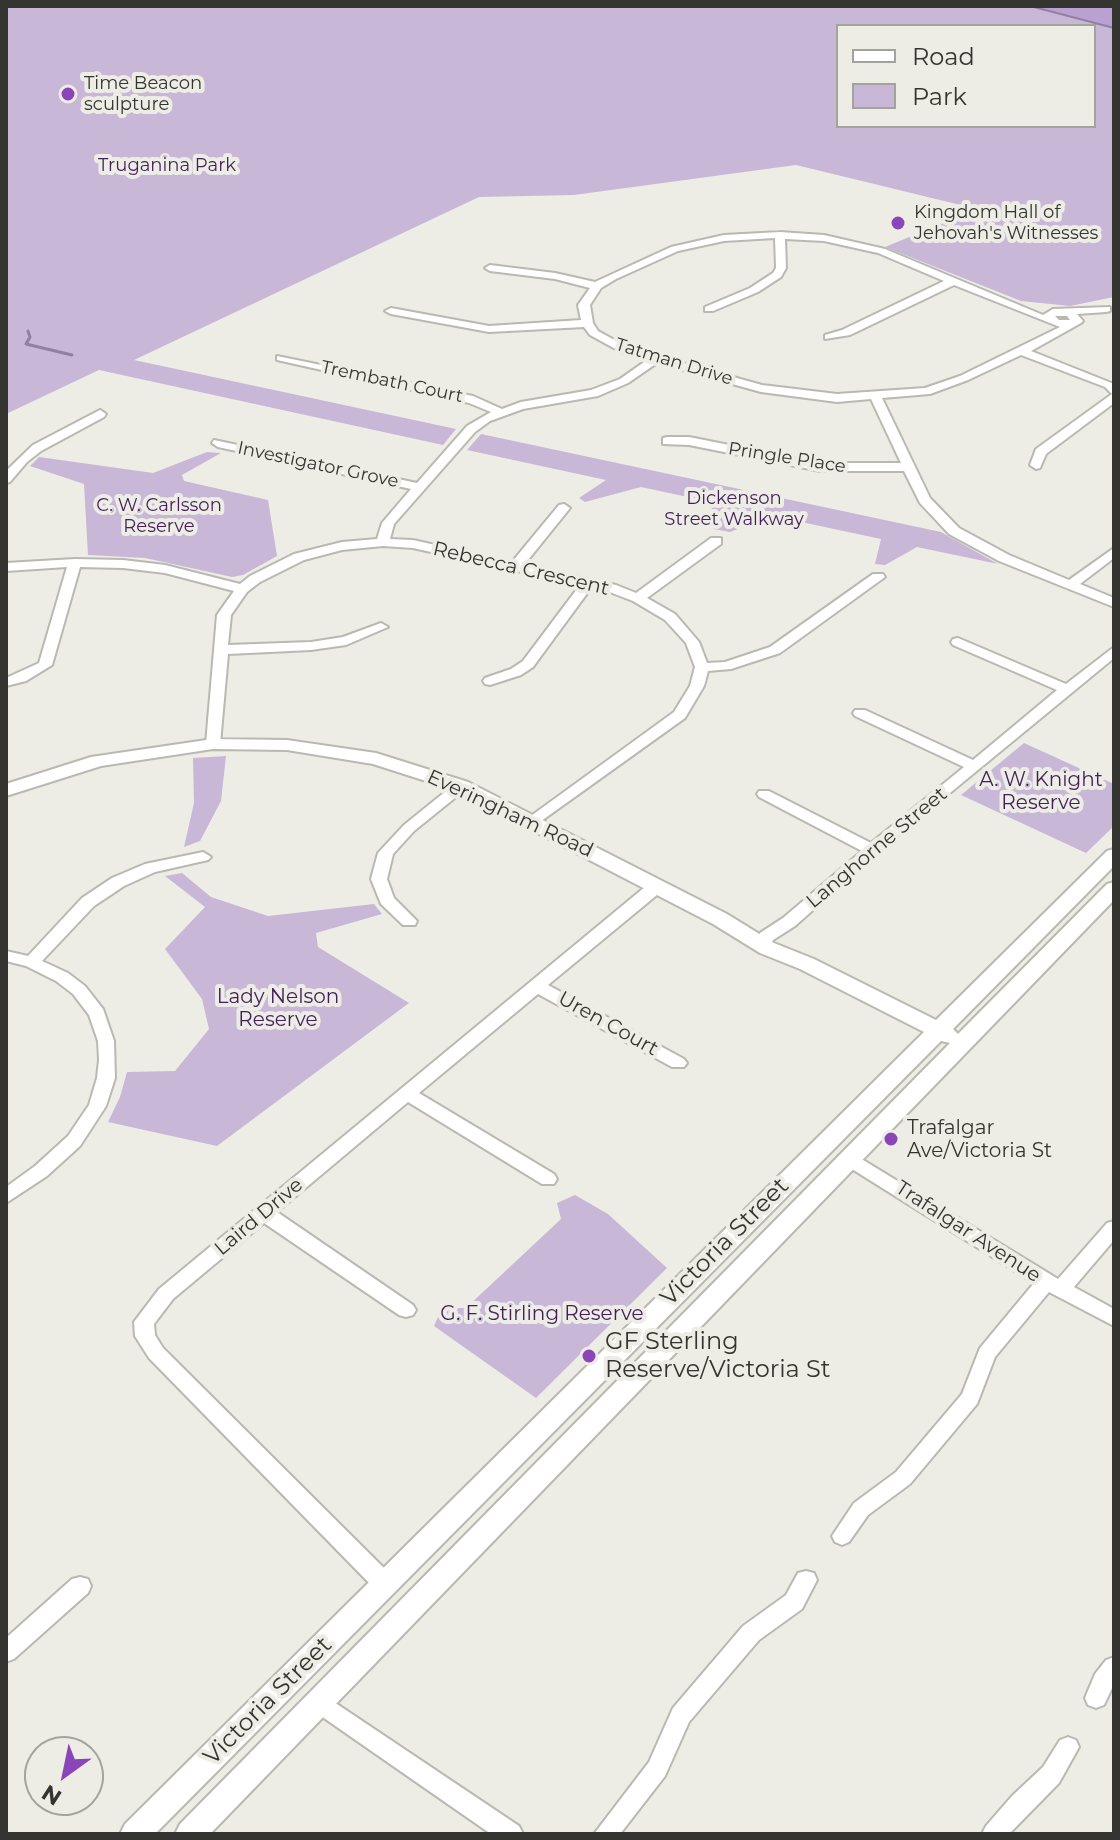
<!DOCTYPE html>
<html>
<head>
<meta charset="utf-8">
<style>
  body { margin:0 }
  #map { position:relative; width:1120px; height:1840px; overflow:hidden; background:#edede6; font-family:Montserrat,sans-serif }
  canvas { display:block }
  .frame { position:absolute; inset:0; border:8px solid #343431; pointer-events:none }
  .legend { position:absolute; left:836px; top:24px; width:260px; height:104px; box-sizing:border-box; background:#edede6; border:2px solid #a3a39e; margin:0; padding:10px 14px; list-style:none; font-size:24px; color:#343431 }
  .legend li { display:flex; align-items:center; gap:16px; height:40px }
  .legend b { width:40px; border:2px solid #a3a39e }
  .north { position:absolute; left:24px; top:1736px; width:80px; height:80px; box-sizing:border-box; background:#edede6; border:2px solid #a3a39e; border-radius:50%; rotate:213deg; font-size:22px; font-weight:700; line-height:32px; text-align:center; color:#343431 }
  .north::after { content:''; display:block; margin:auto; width:28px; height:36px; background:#8a45b8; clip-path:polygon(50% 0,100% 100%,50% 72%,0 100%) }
</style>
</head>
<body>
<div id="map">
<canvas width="1120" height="1840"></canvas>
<div class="frame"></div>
<ul class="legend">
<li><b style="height:10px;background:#fff"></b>Road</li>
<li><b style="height:22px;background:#c8b7d7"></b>Park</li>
</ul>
<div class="north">N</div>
</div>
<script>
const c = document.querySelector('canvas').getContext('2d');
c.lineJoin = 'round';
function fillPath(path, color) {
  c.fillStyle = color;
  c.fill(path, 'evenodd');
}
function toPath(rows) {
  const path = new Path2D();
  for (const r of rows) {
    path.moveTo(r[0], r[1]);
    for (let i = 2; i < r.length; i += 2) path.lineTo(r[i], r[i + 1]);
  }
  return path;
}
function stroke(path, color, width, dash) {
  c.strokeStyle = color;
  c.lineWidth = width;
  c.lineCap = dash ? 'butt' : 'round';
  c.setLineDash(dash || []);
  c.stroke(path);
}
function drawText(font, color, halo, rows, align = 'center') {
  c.font = font + ' Montserrat,sans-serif';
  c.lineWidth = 8;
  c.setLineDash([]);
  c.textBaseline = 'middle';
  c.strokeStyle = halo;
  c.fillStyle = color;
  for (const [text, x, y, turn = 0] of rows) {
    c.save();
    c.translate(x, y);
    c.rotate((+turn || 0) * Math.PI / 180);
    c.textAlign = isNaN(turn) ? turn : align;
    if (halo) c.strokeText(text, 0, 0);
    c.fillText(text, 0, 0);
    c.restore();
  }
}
fillPath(toPath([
  [6,6,1114,6,1114,297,1070,306,1021,301,885,247,977,209,796,165,574,195,479,197,134,360,456,429,443,445,99,370,6,414],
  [838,26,1094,26,1094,126,838,126],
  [481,434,941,532,998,564,917,547,885,565,875,564,881,539,773,516,730,532,714,529,711,502,641,487,585,502,579,498,606,480,467,450],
  [207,452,221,453,182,475,184,481,268,500,277,556,243,575,232,577,145,558,88,555,84,484,30,466,39,457,153,473],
  [1024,743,1114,784,1114,826,1086,853,961,795],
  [226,756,221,801,200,841,184,847,194,803,193,758],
  [182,873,211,897,268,916,374,904,382,914,316,933,318,947,409,1003,217,1146,108,1122,120,1097,127,1072,175,1071,209,1029,202,999,165,949,205,907,165,876],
  [575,1195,608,1214,667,1268,536,1398,434,1326,442,1308,466,1308,561,1219,557,1203]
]), '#c8b7d7');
const water = toPath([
  [1030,6,1114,6,1114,28,1030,6]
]);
fillPath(water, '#bba0d2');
stroke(water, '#9280a2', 2);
stroke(toPath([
  [28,331,30,337,26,344,72,355]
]), '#9280a2', 3);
const minor = toPath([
  [780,232,824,235,885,249,1043,315,1053,309,1110,307,1110,311,1106,312,1077,314,1083,321,1081,323,1031,351,1114,384,1114,403,1046,454,1040,468,1036,469,1030,465,1036,449,1112,394,1105,387,1021,355,968,380,930,394,882,398,930,498,959,528,1009,555,1069,580,1114,548,1114,558,1080,584,1114,598,1114,607,999,561,949,534,920,503,904,471,820,471,689,445,663,444,663,438,667,437,689,437,820,463,901,463,871,399,837,402,761,392,657,363,628,383,598,396,523,409,490,421,475,432,394,524,390,539,413,540,512,562,559,505,564,504,570,508,524,565,616,585,636,593,711,538,721,538,721,544,647,598,675,614,699,642,707,663,725,662,770,647,873,574,883,574,885,577,780,653,731,669,708,671,704,686,685,718,537,824,527,824,524,821,674,712,690,686,695,667,686,643,665,620,633,601,607,591,591,588,533,667,521,675,490,685,485,684,483,681,485,678,511,669,523,661,580,585,413,548,383,546,342,550,304,560,260,582,247,592,231,615,228,645,311,642,343,637,381,623,388,627,346,645,311,650,228,654,220,744,213,748,206,744,217,615,234,591,165,573,123,568,80,567,52,665,26,681,6,686,6,678,39,663,67,567,6,571,6,563,75,559,123,560,165,565,240,584,250,576,294,554,342,542,377,539,382,523,411,489,218,447,212,443,214,440,417,483,467,426,491,412,469,403,277,360,277,356,473,396,502,409,521,402,591,390,620,379,647,360,621,352,590,335,584,327,489,332,391,314,385,311,391,308,489,326,581,320,578,305,590,288,555,279,490,271,485,268,490,265,555,273,595,282,671,247,724,235,780,232],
  [775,238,776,268,773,273,750,288,705,307,705,311,713,311,758,292,781,277,786,268,785,239,824,241,878,253,944,281,842,330,825,335,825,339,850,335,954,285,1060,327,960,376,925,388,837,394,762,385,629,348,598,331,593,323,590,305,601,288,616,279,678,251,724,241,775,238],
  [1055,316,1067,316,1070,320,1059,320,1055,316],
  [100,410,106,414,104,417,41,451,27,462,10,482,6,483,6,471,33,445,100,410],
  [958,638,1066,684,1114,647,1114,658,877,853,795,926,773,940,769,950,757,950,755,946,760,933,783,918,862,851,759,797,757,794,759,791,769,791,871,843,964,767,855,716,853,713,855,710,865,710,973,760,1057,690,953,645,951,642,953,639,958,638],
  [461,781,468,786,466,789,414,831,393,854,387,879,394,898,417,921,415,925,403,925,381,904,371,879,378,853,404,825,456,783,461,781],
  [203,852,211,857,208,860,155,872,124,886,94,906,42,961,68,973,85,986,103,1009,114,1041,115,1078,106,1106,80,1146,47,1176,6,1203,6,1187,35,1166,68,1136,89,1105,97,1078,99,1060,98,1041,89,1015,73,994,56,981,26,966,6,961,6,951,28,956,82,898,112,878,145,864,203,852],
  [657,881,665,886,663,890,548,985,684,1059,687,1063,684,1067,672,1067,538,994,419,1093,554,1174,557,1179,554,1184,542,1184,408,1102,277,1212,413,1305,416,1310,413,1315,406,1317,399,1315,264,1223,173,1299,154,1324,155,1335,163,1348,393,1577,396,1584,393,1591,385,1593,377,1591,149,1358,135,1336,134,1322,159,1289,651,882,657,881],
  [850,1152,1058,1279,1107,1223,1114,1221,1114,1240,1074,1287,1114,1309,1114,1326,1049,1292,995,1357,977,1404,910,1484,868,1515,849,1542,842,1545,835,1542,832,1536,854,1503,896,1472,962,1394,980,1348,1034,1283,844,1164,841,1159,844,1154,850,1152],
  [806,1571,814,1573,817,1580,802,1609,759,1640,689,1722,665,1776,620,1834,594,1834,649,1762,673,1708,743,1626,786,1595,798,1573,806,1571],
  [80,1577,88,1579,91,1586,88,1593,14,1659,6,1662,6,1638,72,1579,80,1577],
  [1114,1657,1114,1684,1104,1705,1096,1708,1088,1705,1085,1698,1095,1674,1106,1660,1114,1657],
  [319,1692,519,1826,523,1834,491,1834,311,1709,308,1702,311,1695,319,1692],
  [1068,1737,1076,1740,1079,1747,1059,1783,1009,1834,982,1834,986,1826,1012,1796,1043,1767,1060,1740,1068,1737]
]);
const tertiary = toPath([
  [213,739,287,740,376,753,468,782,727,914,774,943,814,959,936,1020,1107,851,1114,849,1114,866,953,1029,958,1034,1107,884,1114,882,1114,900,210,1834,175,1834,180,1824,950,1043,941,1041,155,1834,120,1834,125,1824,924,1032,800,969,760,953,713,924,454,790,373,764,287,750,213,749,101,766,6,796,6,784,91,757,213,739]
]);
stroke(minor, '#b9b9b2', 4);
stroke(tertiary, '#b9b9b2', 4);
fillPath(minor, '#fff');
fillPath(tertiary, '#fff');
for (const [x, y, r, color] of [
  [68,94,8,"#8a45b8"],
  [898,223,8,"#8a45b8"],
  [891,1139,8,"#8a45b8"],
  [589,1356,8,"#8a45b8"]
]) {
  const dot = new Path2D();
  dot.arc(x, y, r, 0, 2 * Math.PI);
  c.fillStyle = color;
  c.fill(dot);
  stroke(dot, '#edede6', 3);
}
drawText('18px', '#343431', '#edede6', [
  ["Time Beacon",84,84],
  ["sculpture",84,105],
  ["Kingdom Hall of",914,213],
  ["Jehovah's Witnesses",914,234]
], 'left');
drawText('18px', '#421e5a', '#edede6', [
  ["Truganina Park",167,166],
  ["Dickenson",734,499],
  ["Street Walkway",734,520],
  ["C. W. Carlsson",159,506],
  ["Reserve",159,527]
]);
drawText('18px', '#343431', '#edede6', [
  ["Tatman Drive",674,362,17],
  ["Trembath Court",392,382,12],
  ["Pringle Place",787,458,9],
  ["Investigator Grove",318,465,12]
]);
drawText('20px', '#343431', '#edede6', [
  ["Rebecca Crescent",521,569,13],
  ["Everingham Road",510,814,25],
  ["Langhorne Street",877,848,-40],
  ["Uren Court",608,1024,29],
  ["Laird Drive",259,1217,-40],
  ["Trafalgar Avenue",968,1232,33]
]);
drawText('20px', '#421e5a', '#edede6', [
  ["A. W. Knight",1041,780],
  ["Reserve",1041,803],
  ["Lady Nelson",278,997],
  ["Reserve",278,1020],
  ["G. F. Stirling Reserve",542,1314]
]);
drawText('20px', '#343431', '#edede6', [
  ["Trafalgar",907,1128],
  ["Ave/Victoria St",907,1151]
], 'left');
drawText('24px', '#343431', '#edede6', [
  ["Victoria Street",725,1242,-45],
  ["Victoria Street",268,1701,-45]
]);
drawText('24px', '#343431', '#edede6', [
  ["GF Sterling",605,1342],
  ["Reserve/Victoria St",605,1370]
], 'left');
</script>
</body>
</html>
